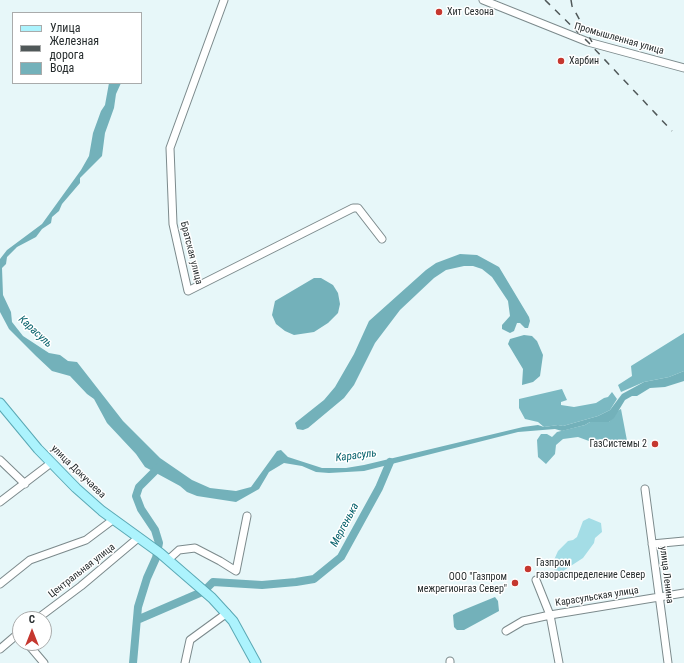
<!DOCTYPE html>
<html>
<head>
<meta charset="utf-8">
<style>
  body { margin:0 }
  #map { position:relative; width:684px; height:663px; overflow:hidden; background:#e7f7f9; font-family:"Roboto Condensed",sans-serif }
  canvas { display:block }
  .legend { position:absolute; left:12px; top:12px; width:130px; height:72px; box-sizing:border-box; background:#fff; border:1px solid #a9abab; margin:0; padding:5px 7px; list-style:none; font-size:12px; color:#272d2e }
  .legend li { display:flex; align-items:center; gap:8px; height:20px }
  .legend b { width:20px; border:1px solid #a9abab }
  .north { position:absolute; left:12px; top:611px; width:40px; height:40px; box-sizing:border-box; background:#fff; border:1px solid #a9abab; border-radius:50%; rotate:0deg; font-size:11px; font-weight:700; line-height:16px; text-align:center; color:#272d2e }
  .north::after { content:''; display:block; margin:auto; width:14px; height:18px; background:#c5372f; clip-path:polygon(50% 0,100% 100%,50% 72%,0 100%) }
</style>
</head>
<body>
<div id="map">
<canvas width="684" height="663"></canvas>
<ul class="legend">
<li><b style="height:5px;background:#acf3fd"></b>Улица</li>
<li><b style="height:5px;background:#505859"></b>Железная дорога</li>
<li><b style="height:11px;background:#73b1ba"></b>Вода</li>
</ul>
<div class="north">С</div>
</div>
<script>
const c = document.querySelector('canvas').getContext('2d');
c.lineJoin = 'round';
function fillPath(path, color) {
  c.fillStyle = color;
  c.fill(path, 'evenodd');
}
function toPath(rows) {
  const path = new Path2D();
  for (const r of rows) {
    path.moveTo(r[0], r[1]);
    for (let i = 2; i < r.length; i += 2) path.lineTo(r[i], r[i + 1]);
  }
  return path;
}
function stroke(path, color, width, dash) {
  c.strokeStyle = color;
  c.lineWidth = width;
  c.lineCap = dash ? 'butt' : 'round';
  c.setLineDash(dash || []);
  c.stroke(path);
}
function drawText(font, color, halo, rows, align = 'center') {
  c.font = font + ' "Roboto Condensed",sans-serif';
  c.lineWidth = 3;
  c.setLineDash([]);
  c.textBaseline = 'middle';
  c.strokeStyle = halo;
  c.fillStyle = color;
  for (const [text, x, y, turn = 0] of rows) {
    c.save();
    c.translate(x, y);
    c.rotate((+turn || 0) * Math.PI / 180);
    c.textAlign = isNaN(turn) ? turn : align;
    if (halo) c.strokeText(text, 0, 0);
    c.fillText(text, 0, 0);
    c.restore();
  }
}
fillPath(toPath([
  [589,518,601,523,602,532,595,538,594,543,583,558,563,571,558,572,554,570,554,560,558,551,568,541,573,540,577,537,583,521]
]), '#a4dde6');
fillPath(toPath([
  [684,333,684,371,669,377,644,382,621,392,618,385,632,376,631,366],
  [562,389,567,400,561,402,561,405,574,407,596,403,604,398,608,397,612,392,617,399,610,410,598,416,563,426,558,425,544,427,538,422,525,419,519,408,519,399],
  [621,409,628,446,618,446,602,439,589,441,578,437,563,439,556,445,555,454,546,464,538,457,537,440,541,434,547,434,552,437,557,432,585,425,590,422,609,422,617,411]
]), '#7bb9c2');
fillPath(toPath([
  [109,83,121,83,116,94,114,108,105,133,102,156,80,178,80,183,62,204,59,211,52,217,51,223,42,229,36,237,17,247,7,257,6,264,2,268,3,295,11,312,12,322,23,336,49,353,60,355,68,361,77,362,123,421,160,458,192,480,210,488,236,491,251,487,277,451,281,450,288,457,322,468,346,468,364,465,523,427,538,425,544,427,558,425,563,426,598,416,610,410,622,394,644,382,669,377,684,371,684,381,665,387,650,388,637,396,632,396,625,400,614,418,609,422,590,422,585,425,562,431,555,429,518,432,364,471,329,473,316,472,302,466,284,463,269,472,259,489,236,502,197,496,187,492,180,486,145,467,136,454,107,423,94,399,87,394,70,376,52,371,36,356,9,329,0,312,0,259,7,250,42,224,81,170,89,156,93,133,101,111,105,105],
  [460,254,477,255,499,267,529,317,530,321,528,328,525,328,520,323,517,323,514,331,510,333,502,329,502,325,510,316,508,301,492,277,482,269,473,266,464,266,446,270,434,278,400,310,375,343,354,385,344,398,308,428,303,430,297,429,295,423,324,400,335,387,354,354,369,321,426,270,436,263],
  [314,278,321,278,333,285,338,293,340,304,338,313,328,323,314,332,294,335,285,331,276,324,272,315,275,301],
  [524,335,532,336,537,341,543,355,540,376,533,382,522,385,523,369,508,344,510,339],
  [495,597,498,601,499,611,464,630,457,630,454,627,453,615,456,613]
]), '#73b1ba');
stroke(toPath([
  [208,587,213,582,262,585,296,582,314,579,341,557,379,488,390,462],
  [137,620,202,592],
  [133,663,138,607,147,578,156,558,159,543,155,530,141,509,136,496,139,487,160,466]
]), '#73b1ba', 8);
const minor = toPath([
  [224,0,170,148,173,224,188,291,353,208,358,208,382,239],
  [483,0,588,42,684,68],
  [0,460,25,484],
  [645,489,668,663],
  [0,502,51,463],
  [652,544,684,541],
  [168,560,179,550,195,548,220,561,236,571,247,516],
  [536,580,550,615,684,593],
  [0,584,30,560,86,540,114,519],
  [37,619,81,586,138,538],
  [506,631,523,621,550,615,559,663],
  [27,643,44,663],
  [0,649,20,632],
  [450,661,450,663],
  [185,663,190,640,227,613]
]);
const major = toPath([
  [0,403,38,449,76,488,102,511,160,553,212,598,233,621,256,663]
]);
stroke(minor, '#7c8a8c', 9);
stroke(major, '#5aa8b4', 11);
stroke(minor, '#fff', 7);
stroke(major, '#acf3fd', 9);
stroke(toPath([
  [545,0,588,42,672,131],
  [571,0,572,6,592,42]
]), '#505859', 1.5, [7, 7]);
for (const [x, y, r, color] of [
  [439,12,4,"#c5372f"],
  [561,61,4,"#c5372f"],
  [655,444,4,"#c5372f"],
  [528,569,4,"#c5372f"],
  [515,583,4,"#c5372f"]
]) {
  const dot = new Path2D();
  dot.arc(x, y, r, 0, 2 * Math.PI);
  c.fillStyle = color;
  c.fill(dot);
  stroke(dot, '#fff', 1.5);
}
drawText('10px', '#272d2e', '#fff', [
  ["Хит Сезона",447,12],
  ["Харбин",569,61],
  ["ГазСистемы 2",647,444,"right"],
  ["Газпром",536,563],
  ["газораспределение Север",536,575],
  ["ООО \"Газпром",507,577,"right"],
  ["межрегионгаз Север\"",507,589,"right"]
], 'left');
drawText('10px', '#272d2e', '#fff', [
  ["Промышленная улица",619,39,16],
  ["Братская улица",191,253,76],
  ["улица Докучаева",78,472,44],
  ["Центральная улица",82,571,-38],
  ["улица Ленина",666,575,83],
  ["Карасульская улица",597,597,-9]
]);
drawText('italic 11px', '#005e68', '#fff', [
  ["Карасуль",35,332,43],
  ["Карасуль",356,456,-7],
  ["Мергенька",345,525,-62]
]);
</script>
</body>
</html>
